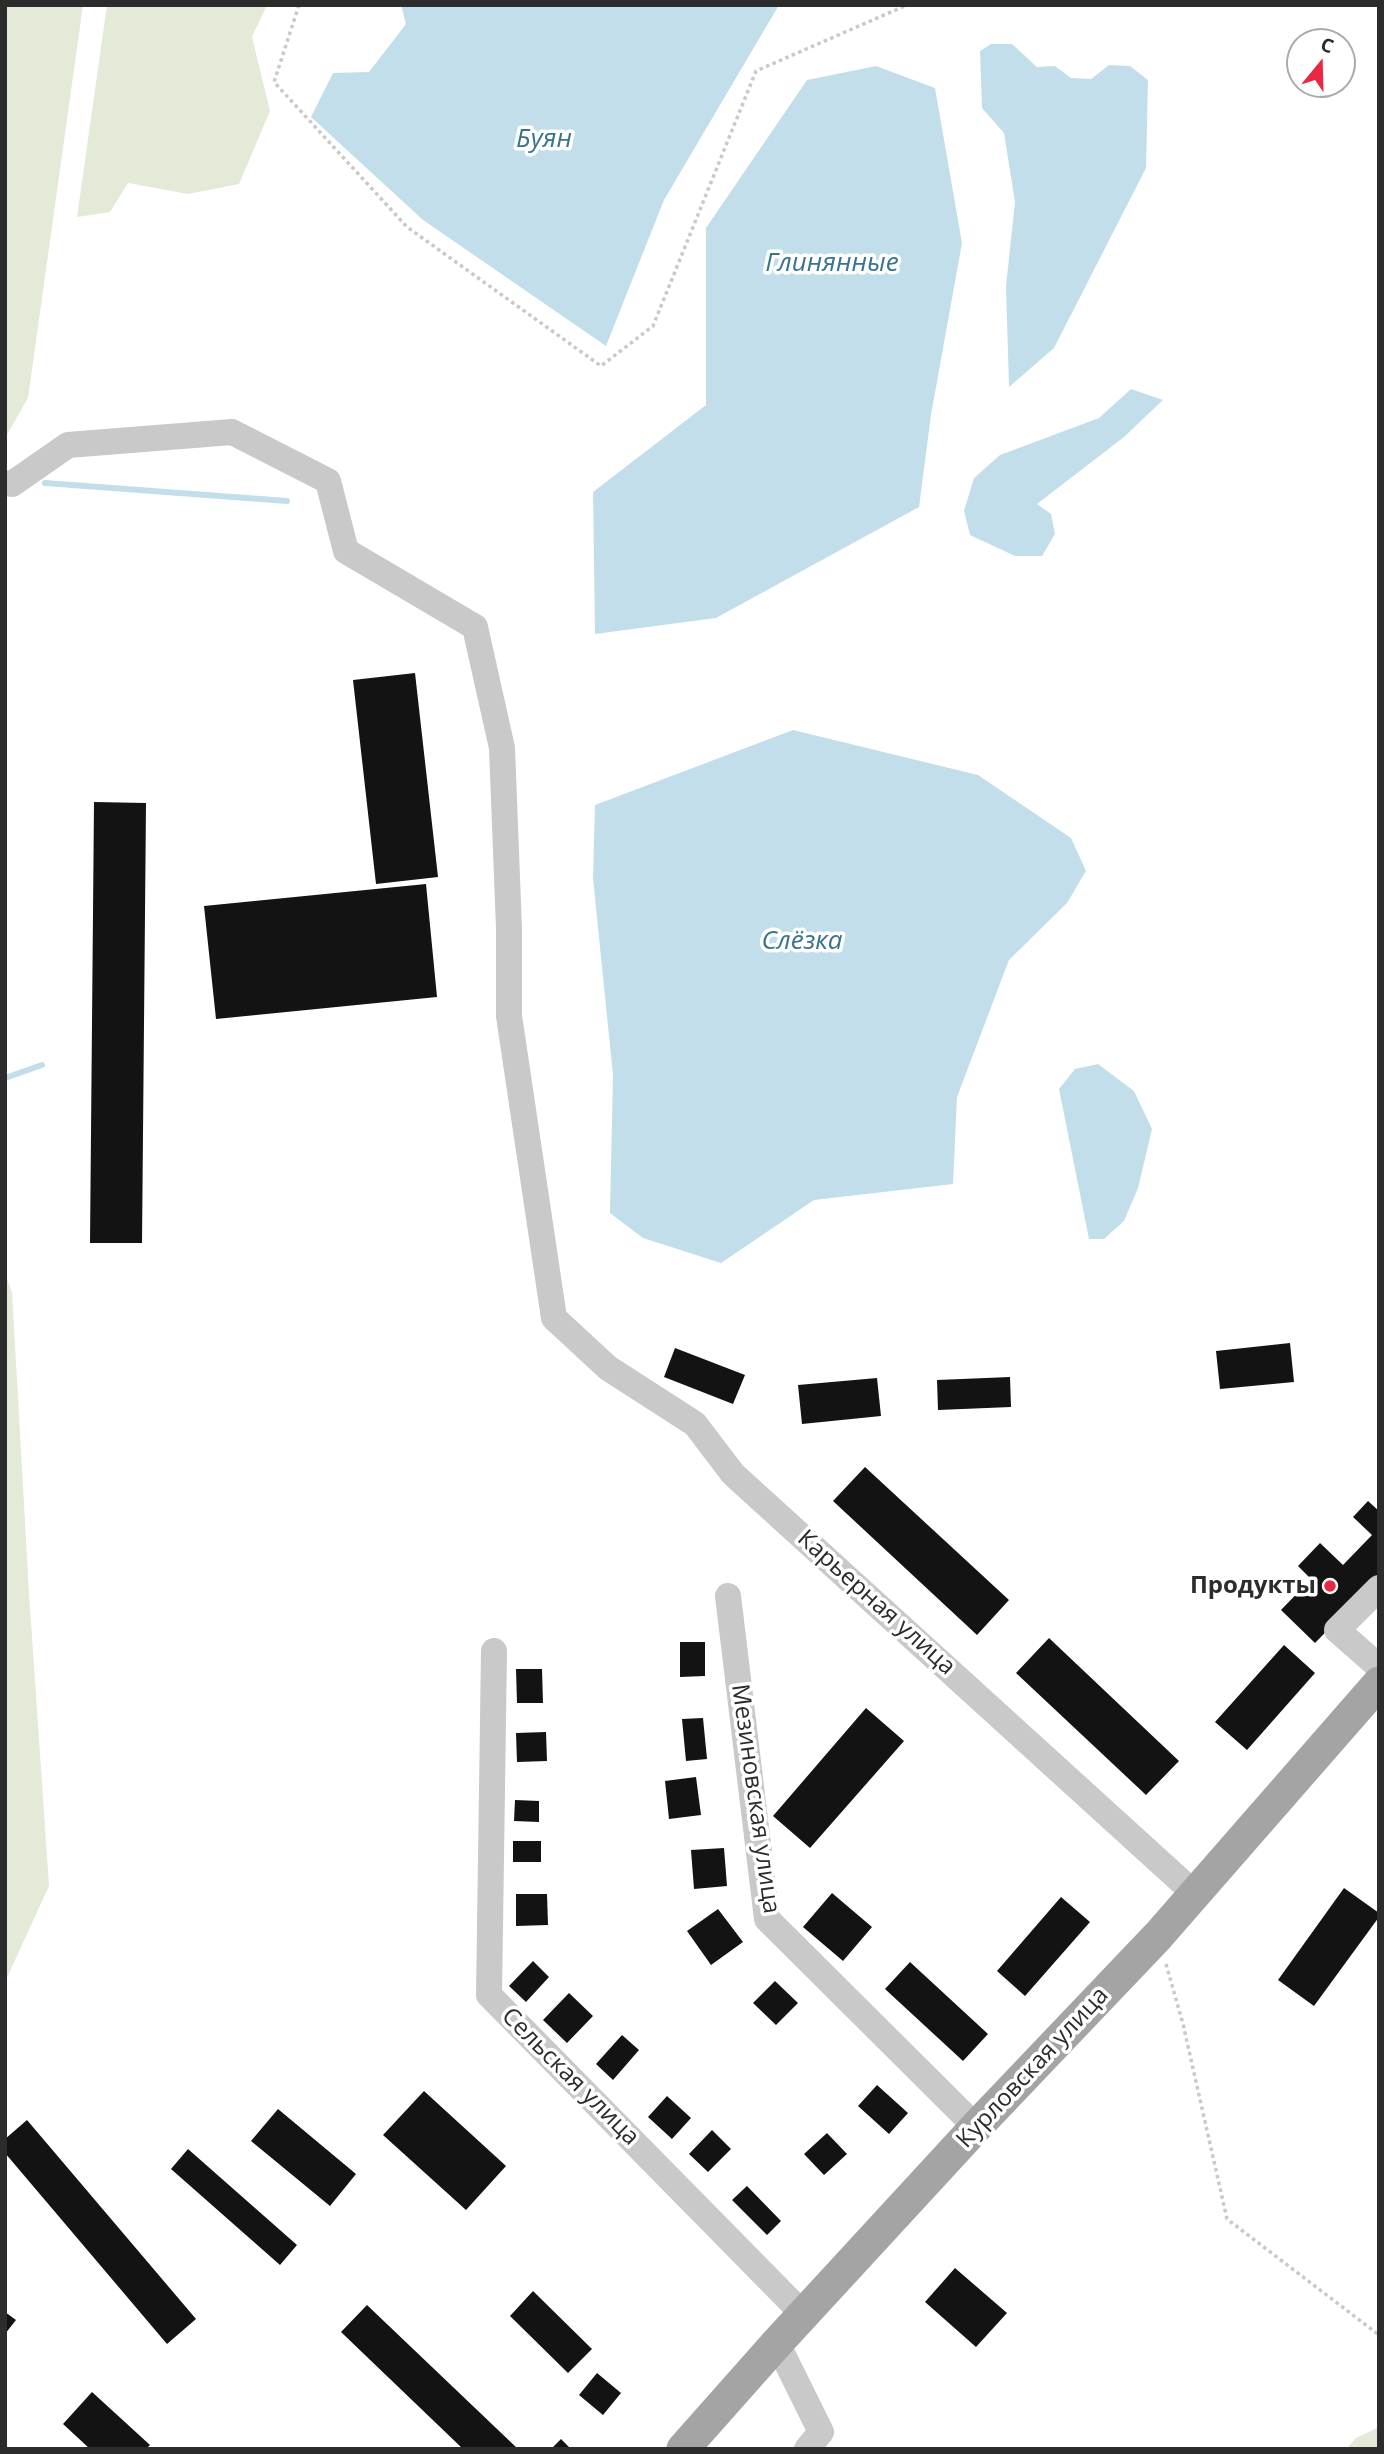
<!DOCTYPE html>
<html>
<head>
<meta charset="utf-8">
<style>
  body { margin:0 }
  #map { position:relative; width:1384px; height:2454px; overflow:hidden; background:#fff; font-family:"Open Sans",sans-serif }
  canvas { display:block }
  .frame { position:absolute; inset:0; border:7px solid #2c2c2c; pointer-events:none }
  .north { position:absolute; left:1286px; top:28px; width:70px; height:70px; box-sizing:border-box; background:#fff; border:2px solid #ababab; border-radius:50%; rotate:19deg; font-size:19px; font-weight:700; line-height:28px; text-align:center; color:#2c2c2c }
  .north::after { content:''; display:block; margin:auto; width:24px; height:32px; background:#e92742; clip-path:polygon(50% 0,100% 100%,50% 72%,0 100%) }
</style>
</head>
<body>
<div id="map">
<canvas width="1384" height="2454"></canvas>
<div class="frame"></div>
<div class="north">С</div>
</div>
<script>
const c = document.querySelector('canvas').getContext('2d');
c.lineJoin = 'round';
function fillPath(path, color) {
  c.fillStyle = color;
  c.fill(path, 'evenodd');
}
function toPath(rows) {
  const path = new Path2D();
  for (const r of rows) {
    path.moveTo(r[0], r[1]);
    for (let i = 2; i < r.length; i += 2) path.lineTo(r[i], r[i + 1]);
  }
  return path;
}
function stroke(path, color, width, dash) {
  c.strokeStyle = color;
  c.lineWidth = width;
  c.lineCap = dash ? 'butt' : 'round';
  c.setLineDash(dash || []);
  c.stroke(path);
}
function drawText(font, color, halo, rows, align = 'center') {
  c.font = font + ' "Open Sans",sans-serif';
  c.lineWidth = 7;
  c.setLineDash([]);
  c.textBaseline = 'middle';
  c.strokeStyle = halo;
  c.fillStyle = color;
  for (const [text, x, y, turn = 0] of rows) {
    c.save();
    c.translate(x, y);
    c.rotate((+turn || 0) * Math.PI / 180);
    c.textAlign = isNaN(turn) ? turn : align;
    if (halo) c.strokeText(text, 0, 0);
    c.fillText(text, 0, 0);
    c.restore();
  }
}
fillPath(toPath([
  [5,5,83,5,28,398,5,438],
  [107,5,267,5,252,37,270,111,239,184,188,194,128,183,110,212,77,217],
  [5,1274,12,1292,29,1593,49,1886,5,1982],
  [1379,2427,1379,2449,1346,2449,1356,2438]
]), '#e3ead8');
fillPath(toPath([
  [401,5,779,5,664,200,606,346,423,220,311,117,333,73,369,72,406,24],
  [991,44,1012,44,1037,67,1055,66,1071,78,1091,79,1109,65,1130,66,1148,80,1146,168,1054,348,1009,387,1006,286,1015,202,1004,133,982,108,980,51],
  [876,66,935,88,962,243,931,415,919,507,716,618,595,634,593,492,706,405,706,228,807,80],
  [1131,389,1163,400,1124,437,1037,504,1051,514,1055,534,1042,556,1015,556,970,535,964,511,974,478,1000,455,1099,418],
  [793,730,978,775,1071,838,1086,871,1067,903,1009,960,957,1097,953,1184,814,1200,721,1263,643,1238,610,1213,613,1075,593,878,595,805],
  [1098,1064,1134,1091,1152,1129,1138,1188,1124,1221,1104,1239,1089,1239,1059,1089,1075,1069]
]), '#c3deeb');
stroke(toPath([
  [45,483,287,501],
  [5,1078,42,1065]
]), '#c3deeb', 6);
fillPath(toPath([
  [415,673,438,877,376,884,353,680],
  [94,802,146,803,142,1243,90,1243],
  [426,884,437,997,216,1019,204,906],
  [1290,1343,1294,1382,1220,1389,1216,1351],
  [675,1348,745,1375,733,1404,664,1377],
  [1010,1377,1011,1407,938,1410,937,1380],
  [877,1378,881,1416,802,1424,798,1385],
  [865,1467,1009,1600,977,1635,833,1501],
  [1368,1501,1379,1511,1379,1577,1315,1643,1281,1610,1311,1579,1298,1566,1320,1543,1343,1565,1372,1535,1353,1517],
  [1049,1638,1179,1761,1146,1795,1016,1673],
  [680,1642,705,1642,705,1676,680,1677],
  [1284,1645,1315,1673,1247,1750,1215,1722],
  [516,1669,542,1669,543,1703,517,1703],
  [866,1708,904,1741,810,1848,773,1816],
  [703,1718,707,1759,686,1761,682,1719],
  [546,1732,547,1761,517,1762,516,1733],
  [696,1777,701,1815,669,1819,665,1781],
  [515,1800,539,1801,539,1822,514,1821],
  [513,1841,541,1841,541,1862,513,1862],
  [724,1848,727,1886,694,1889,691,1850],
  [1344,1888,1379,1913,1379,1917,1314,2006,1278,1980],
  [832,1893,872,1927,843,1961,803,1927],
  [516,1894,547,1894,548,1925,516,1926],
  [1061,1897,1090,1922,1025,1996,997,1971],
  [718,1909,743,1942,711,1965,687,1931],
  [533,1961,549,1977,526,2002,509,1986],
  [910,1962,988,2034,963,2061,885,1989],
  [775,1981,798,2003,776,2025,753,2003],
  [569,1993,593,2016,567,2043,543,2020],
  [622,2035,639,2050,613,2080,596,2064],
  [877,2085,908,2113,889,2134,858,2106],
  [424,2091,506,2166,466,2210,383,2135],
  [667,2096,691,2118,672,2139,648,2117],
  [278,2109,356,2174,330,2206,251,2141],
  [27,2120,196,2319,167,2344,5,2153,5,2139],
  [712,2130,731,2149,708,2172,689,2154],
  [827,2133,847,2154,824,2175,804,2154],
  [188,2149,297,2245,280,2265,171,2169],
  [747,2186,781,2221,767,2235,732,2200],
  [955,2268,1007,2313,976,2347,925,2302],
  [533,2291,592,2349,568,2373,510,2316],
  [367,2305,518,2449,463,2449,341,2332],
  [5,2312,16,2320,5,2334],
  [597,2373,621,2393,603,2415,579,2395],
  [92,2392,150,2445,146,2449,90,2449,63,2424],
  [561,2439,571,2449,551,2449]
]), '#131313');
stroke(toPath([
  [299,5,274,82,407,227,601,366,653,326,756,71,907,5],
  [1166,1964,1183,2024,1227,2219,1379,2335]
]), '#c9c9c9', 3.5, [3.5, 3.5]);
stroke(toPath([
  [5,483,12,484,68,445,232,432,328,481,346,551,475,627,502,748,509,929,509,1016,554,1318,608,1368,695,1424,733,1474,1195,1894],
  [1379,1588,1337,1630,1379,1667],
  [728,1596,767,1919,976,2127],
  [494,1651,489,1995,803,2314],
  [777,2343,821,2432,807,2449]
]), '#c9c9c9', 26);
stroke(toPath([
  [683,2449,777,2343,976,2127,1158,1936,1379,1683]
]), '#a4a4a4', 33);
for (const [x, y, r, color] of [
  [1330,1586,7,"#e92742"]
]) {
  const dot = new Path2D();
  dot.arc(x, y, r, 0, 2 * Math.PI);
  c.fillStyle = color;
  c.fill(dot);
  stroke(dot, '#fff', 2.5);
}
drawText('bold 24px', '#2c2c2c', '#fff', [
  ["Продукты",1316,1586]
], 'right');
drawText('24px', '#2c2c2c', '#fff', [
  ["Карьерная улица",876,1603,42],
  ["Мезиновская улица",755,1799,82],
  ["Курловская улица",1033,2068,-47],
  ["Сельская улица",570,2077,45]
]);
drawText('italic 26px', '#39738e', '#fff', [
  ["Буян",544,140],
  ["Глинянные",832,264],
  ["Слёзка",802,942]
]);
</script>
</body>
</html>
